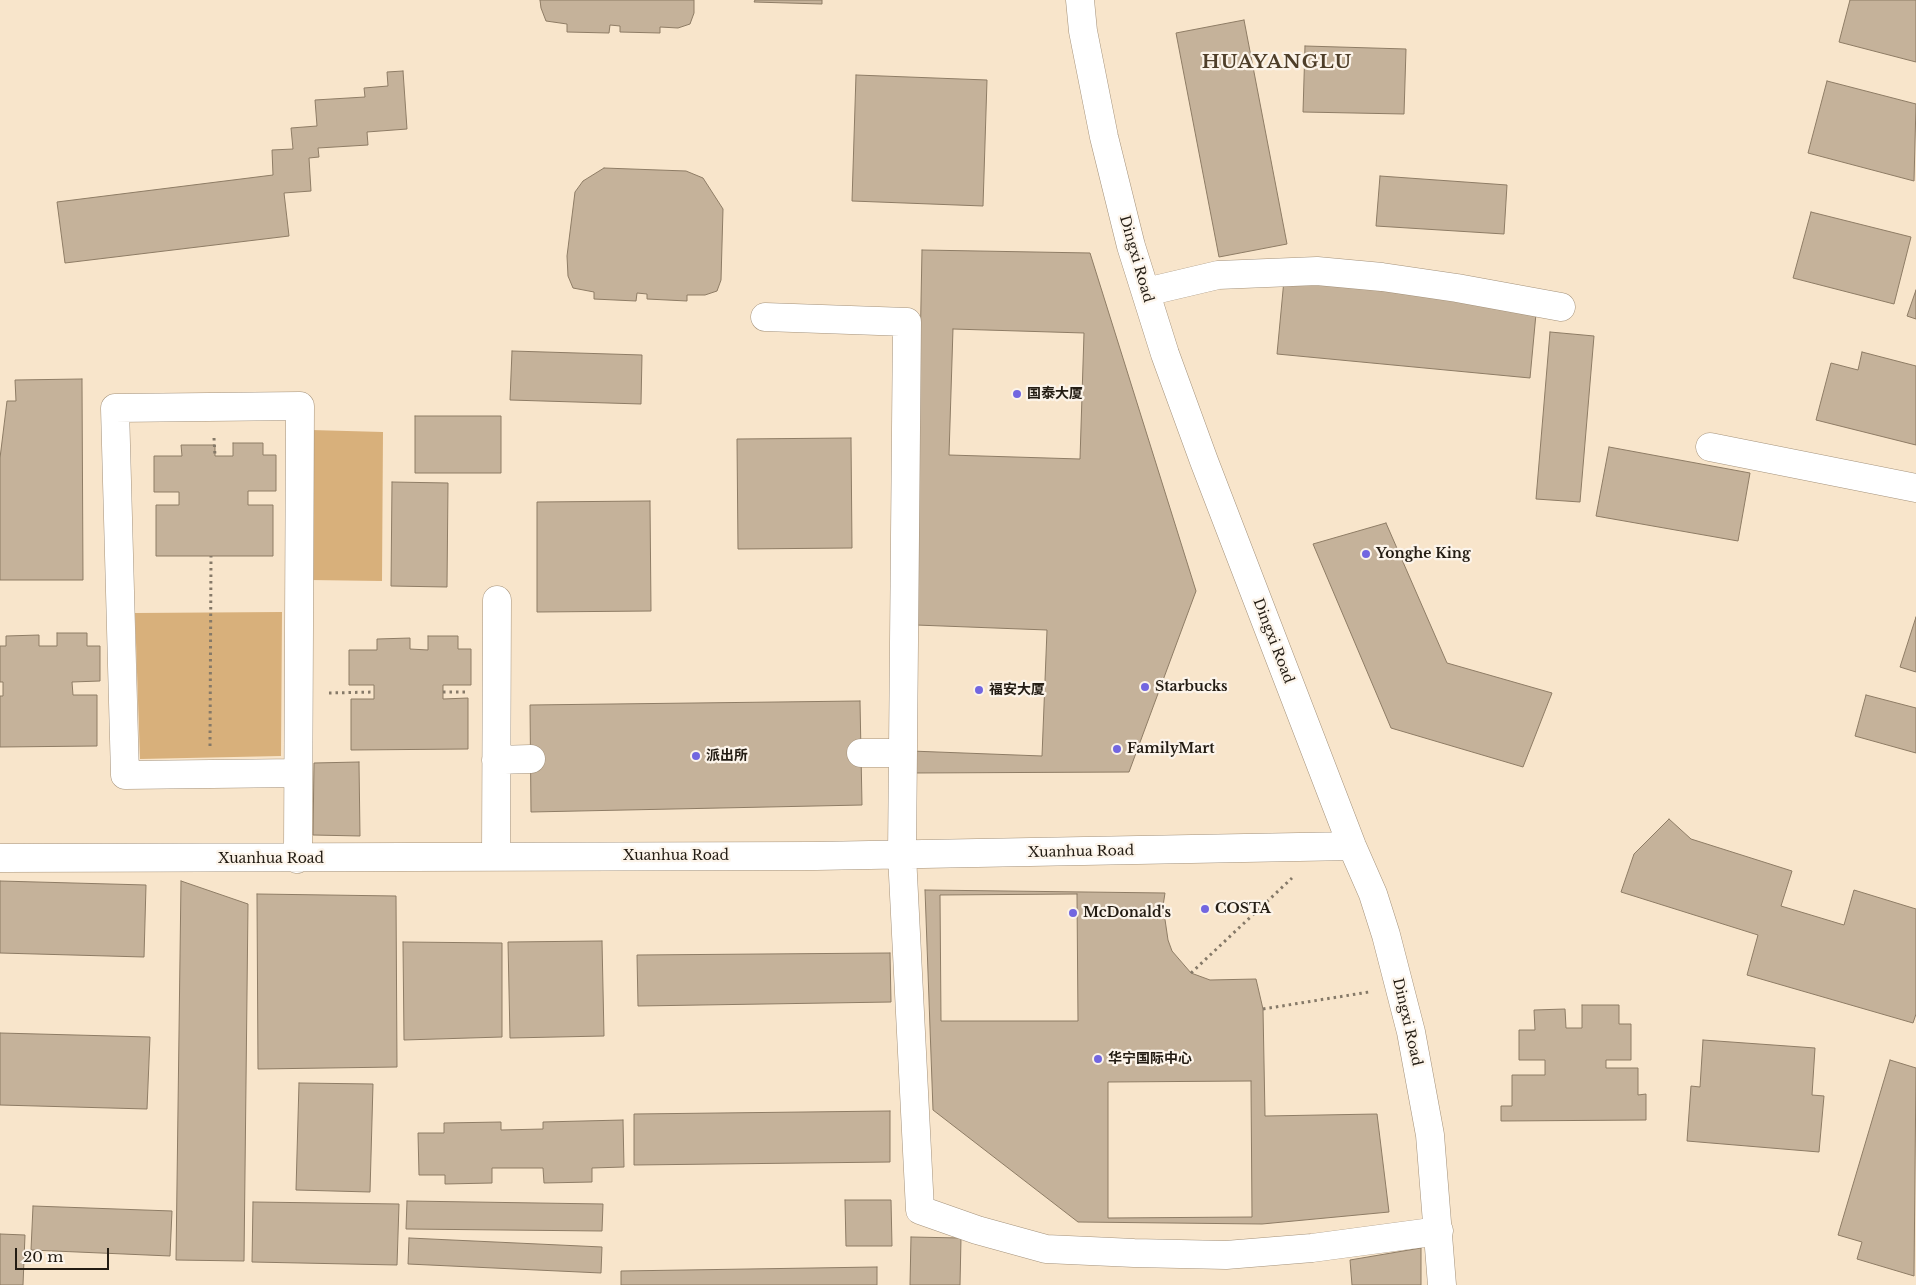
<!DOCTYPE html>
<html>
<head>
<meta charset="utf-8">
<style>
  body { margin:0 }
  #map { position:relative; width:1916px; height:1285px; overflow:hidden; background:#f8e5cb; font-family:"Libre Baskerville",serif }
  canvas { display:block }
  .scale { position:absolute; left:15px; top:1248px; width:94px; height:22px; box-sizing:border-box; border:2px solid #231c13; border-top:0; padding-left:6px; font-size:15px; line-height:18px; white-space:nowrap; color:#231c13; -webkit-text-stroke:4px #fcf4ea; paint-order:stroke }
</style>
</head>
<body>
<div id="map">
<canvas width="1916" height="1285"></canvas>
<div class="scale">20 m</div>
</div>
<script>
const c = document.querySelector('canvas').getContext('2d');
c.lineJoin = 'round';
function fillPath(path, color) {
  c.fillStyle = color;
  c.fill(path, 'evenodd');
}
function toPath(rows) {
  const path = new Path2D();
  for (const r of rows) {
    path.moveTo(r[0], r[1]);
    for (let i = 2; i < r.length; i += 2) path.lineTo(r[i], r[i + 1]);
  }
  return path;
}
function stroke(path, color, width, dash) {
  c.strokeStyle = color;
  c.lineWidth = width;
  c.lineCap = dash ? 'butt' : 'round';
  c.setLineDash(dash || []);
  c.stroke(path);
}
function drawText(font, color, halo, rows, align = 'center') {
  c.font = font + ' "Libre Baskerville","Noto Sans SC",serif';
  c.lineWidth = 4.5;
  c.setLineDash([]);
  c.textBaseline = 'middle';
  c.strokeStyle = halo;
  c.fillStyle = color;
  for (const [text, x, y, turn = 0] of rows) {
    c.save();
    c.translate(x, y);
    c.rotate((+turn || 0) * Math.PI / 180);
    c.textAlign = isNaN(turn) ? turn : align;
    if (halo) c.strokeText(text, 0, 0);
    c.fillText(text, 0, 0);
    c.restore();
  }
}
fillPath(toPath([
  [311,430,383,432,382,581,310,580],
  [282,612,281,756,140,759,135,613]
]), '#d8b07b');
const building = toPath([
  [540,0,694,0,694,13,690,24,678,28,660,27,660,33,620,32,620,26,610,25,609,33,567,32,567,24,546,21,541,8,540,0],
  [755,0,822,0,822,4,754,2,755,0],
  [1850,0,1916,0,1916,62,1839,42,1850,0],
  [1244,20,1287,244,1219,257,1176,33,1244,20],
  [1305,46,1406,49,1404,114,1303,112,1305,46],
  [403,71,407,129,367,132,368,145,318,148,319,157,309,158,311,191,284,193,289,236,65,263,57,202,273,175,272,150,293,149,291,128,317,126,315,100,365,97,364,88,388,86,387,72,403,71],
  [856,75,987,80,983,206,852,201,856,75],
  [1827,81,1916,104,1914,181,1808,153,1827,81],
  [604,168,686,171,703,178,723,209,721,280,717,291,705,295,687,295,687,301,647,299,647,294,637,293,636,301,594,299,594,292,573,288,568,276,567,256,575,192,583,181,604,168],
  [1380,176,1507,185,1504,234,1376,226,1380,176],
  [1811,212,1911,237,1894,304,1793,278,1811,212],
  [922,250,1090,253,1196,591,1129,772,912,773,922,250],
  [1284,280,1537,303,1530,378,1277,354,1284,280],
  [1916,290,1916,319,1907,316,1916,290],
  [953,329,1084,333,1080,459,949,455,953,329],
  [1550,332,1594,336,1580,502,1536,499,1550,332],
  [512,351,642,355,641,404,510,400,512,351],
  [1862,352,1916,366,1916,445,1816,420,1831,363,1858,370,1862,352],
  [82,379,83,580,0,580,0,458,7,401,16,401,15,380,82,379],
  [415,416,501,416,501,473,415,473,415,416],
  [851,438,852,548,738,549,737,439,851,438],
  [233,443,263,443,263,455,276,455,276,491,248,491,248,505,273,505,273,556,156,556,156,505,179,505,179,492,154,492,154,456,182,456,181,445,215,445,215,456,233,456,233,443],
  [1609,447,1750,473,1738,541,1596,516,1609,447],
  [392,482,448,483,447,587,391,586,392,482],
  [650,501,651,611,537,612,537,502,650,501],
  [1386,523,1447,663,1552,693,1523,767,1391,728,1313,544,1386,523],
  [1916,617,1916,672,1900,667,1916,617],
  [916,625,1047,630,1042,756,911,751,916,625],
  [57,633,87,633,87,646,100,646,100,681,72,682,73,695,97,695,97,746,0,747,0,696,3,696,3,682,0,682,0,646,6,646,6,636,39,635,39,646,57,646,57,633],
  [428,636,458,636,458,649,471,649,471,685,443,685,443,699,468,698,468,749,351,750,351,699,374,699,374,685,349,685,349,650,377,650,377,639,410,638,410,649,428,650,428,636],
  [1866,695,1916,708,1916,753,1855,736,1866,695],
  [860,701,862,805,531,812,530,705,860,701],
  [359,762,360,836,313,835,314,763,359,762],
  [1669,819,1691,839,1792,871,1781,906,1844,925,1854,890,1916,909,1916,1014,1913,1023,1747,975,1758,935,1621,892,1634,854,1669,819],
  [0,881,146,885,144,957,0,953,0,881],
  [181,881,248,904,244,1261,176,1260,181,881],
  [925,890,1165,893,1163,906,1168,940,1172,951,1191,973,1210,980,1256,979,1263,1009,1265,1116,1377,1114,1389,1212,1262,1224,1078,1222,933,1110,925,890],
  [257,894,396,896,397,1067,258,1069,257,894],
  [1077,894,1078,1021,941,1021,940,895,1077,894],
  [602,941,604,1036,510,1038,508,942,602,941],
  [403,942,502,943,502,1037,404,1040,403,942],
  [890,953,891,1002,638,1006,637,955,890,953],
  [1582,1005,1619,1005,1619,1024,1631,1024,1631,1060,1606,1060,1606,1068,1638,1068,1638,1095,1646,1094,1646,1120,1501,1121,1501,1106,1512,1106,1512,1075,1545,1075,1545,1060,1519,1060,1519,1030,1535,1030,1534,1010,1565,1009,1566,1028,1582,1028,1582,1005],
  [0,1033,150,1037,147,1109,0,1105,0,1033],
  [1703,1040,1815,1048,1812,1095,1824,1096,1819,1152,1687,1141,1691,1086,1700,1087,1703,1040],
  [1890,1060,1916,1068,1914,1276,1857,1259,1862,1242,1838,1235,1890,1060],
  [1251,1081,1252,1217,1108,1218,1108,1082,1251,1081],
  [299,1083,373,1084,370,1192,296,1190,299,1083],
  [890,1111,890,1162,634,1165,634,1114,890,1111],
  [623,1120,624,1167,592,1168,592,1182,544,1183,543,1168,492,1168,492,1183,445,1184,445,1175,419,1175,418,1133,444,1133,444,1123,501,1122,501,1130,543,1129,543,1122,623,1120],
  [845,1200,891,1200,892,1246,846,1246,845,1200],
  [407,1201,603,1204,602,1231,406,1229,407,1201],
  [253,1202,399,1204,397,1265,252,1262,253,1202],
  [33,1206,172,1211,170,1256,31,1250,33,1206],
  [0,1234,25,1235,23,1285,0,1285,0,1234],
  [911,1237,961,1238,960,1285,910,1285,911,1237],
  [409,1238,602,1247,601,1273,408,1264,409,1238],
  [1421,1248,1421,1285,1352,1285,1350,1260,1421,1248],
  [877,1267,877,1285,621,1285,621,1271,877,1267]
]);
fillPath(building, '#c5b29a');
stroke(building, '#8e7c65', 1);
const minor = toPath([
  [1080,0,1083,31,1104,137,1131,246,1165,354,1204,461,1352,846,1373,894,1386,935,1411,1032,1430,1135,1442,1285],
  [1146,292,1218,275,1317,271,1382,277,1457,288,1561,307],
  [765,317,907,322,902,855,920,1210,977,1230,1046,1249,1134,1253,1226,1255,1312,1248,1439,1231],
  [1710,447,1916,488],
  [861,753,903,753],
  [496,760,531,759],
  [496,857,497,600],
  [0,858,816,856,1352,846],
  [297,859,298,848,300,406,115,408,125,775,298,773]
]);
stroke(minor, '#a4927b', 29);
stroke(toPath([
  [214,438,215,456],
  [443,692,468,692],
  [329,693,374,692],
  [210,746,211,556],
  [1191,973,1292,878],
  [1263,1009,1369,992]
]), '#857968', 3, [2.5, 4]);
stroke(minor, '#fff', 28);
for (const [x, y, r, color] of [
  [1017,394,5,"#7266e0"],
  [1366,554,5,"#7266e0"],
  [1145,687,5,"#7266e0"],
  [979,690,5,"#7266e0"],
  [1117,749,5,"#7266e0"],
  [696,756,5,"#7266e0"],
  [1205,909,5,"#7266e0"],
  [1073,913,5,"#7266e0"],
  [1098,1059,5,"#7266e0"]
]) {
  const dot = new Path2D();
  dot.arc(x, y, r, 0, 2 * Math.PI);
  c.fillStyle = color;
  c.fill(dot);
  stroke(dot, '#fcf4ea', 2);
}
drawText('14px', '#231c13', '#fcf4ea', [
  ["Dingxi Road",1136,259,74],
  ["Dingxi Road",1273,641,69],
  ["Xuanhua Road",1081,852,-1],
  ["Xuanhua Road",676,856],
  ["Xuanhua Road",271,859],
  ["Dingxi Road",1407,1022,77]
]);
drawText('bold 14px', '#231c13', '#fcf4ea', [
  ["国泰大厦",1027,394],
  ["Yonghe King",1376,554],
  ["Starbucks",1155,687],
  ["福安大厦",989,690],
  ["FamilyMart",1127,749],
  ["派出所",706,756],
  ["COSTA",1215,909],
  ["McDonald's",1083,913],
  ["华宁国际中心",1108,1059]
], 'left');
c.letterSpacing = '1px';
drawText('bold 19px', '#4e3e29', '#fcf4ea', [
  ["HUAYANGLU",1277,63]
]);
c.letterSpacing = '0px';
</script>
</body>
</html>
